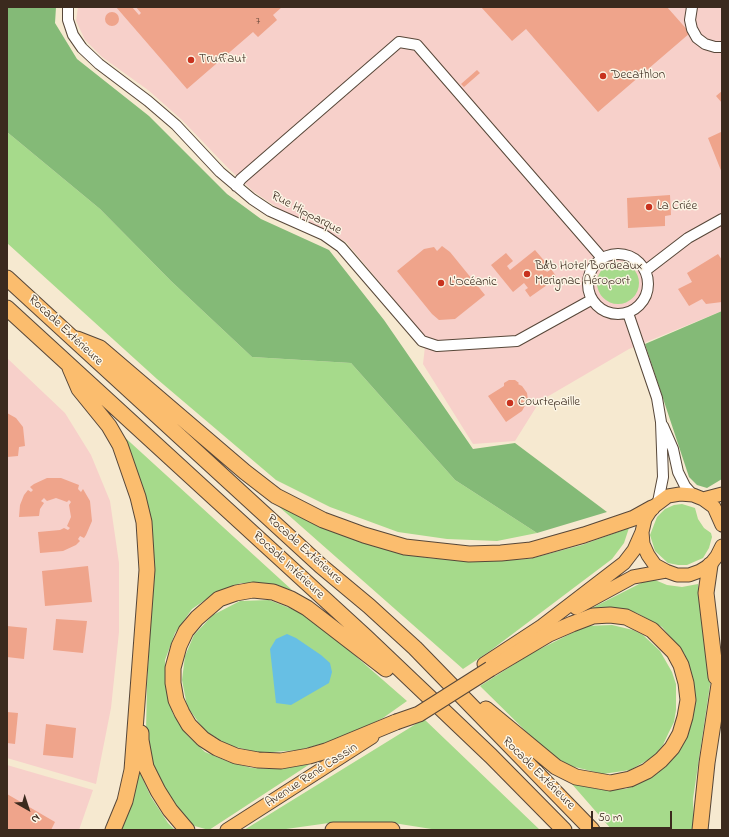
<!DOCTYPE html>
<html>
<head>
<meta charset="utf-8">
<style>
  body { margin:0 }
  #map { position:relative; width:729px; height:837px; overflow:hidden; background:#f6e9d0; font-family:"Indie Flower",sans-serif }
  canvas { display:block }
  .frame { position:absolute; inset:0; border:8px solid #3b2a1e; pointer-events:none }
  .north { position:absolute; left:8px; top:789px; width:40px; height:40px; -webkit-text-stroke:3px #fcf5e5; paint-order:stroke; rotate:141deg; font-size:11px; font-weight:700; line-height:16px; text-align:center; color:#3b2a1e }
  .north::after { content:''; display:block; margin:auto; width:14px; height:18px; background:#3b2a1e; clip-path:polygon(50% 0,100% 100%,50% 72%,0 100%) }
  .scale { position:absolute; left:591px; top:811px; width:81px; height:18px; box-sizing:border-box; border:2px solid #3b2a1e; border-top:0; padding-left:5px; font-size:12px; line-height:14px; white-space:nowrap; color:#3b2a1e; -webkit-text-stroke:3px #fcf5e5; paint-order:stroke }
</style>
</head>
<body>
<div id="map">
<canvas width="729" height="837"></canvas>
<div class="frame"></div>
<div class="north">N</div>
<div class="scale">50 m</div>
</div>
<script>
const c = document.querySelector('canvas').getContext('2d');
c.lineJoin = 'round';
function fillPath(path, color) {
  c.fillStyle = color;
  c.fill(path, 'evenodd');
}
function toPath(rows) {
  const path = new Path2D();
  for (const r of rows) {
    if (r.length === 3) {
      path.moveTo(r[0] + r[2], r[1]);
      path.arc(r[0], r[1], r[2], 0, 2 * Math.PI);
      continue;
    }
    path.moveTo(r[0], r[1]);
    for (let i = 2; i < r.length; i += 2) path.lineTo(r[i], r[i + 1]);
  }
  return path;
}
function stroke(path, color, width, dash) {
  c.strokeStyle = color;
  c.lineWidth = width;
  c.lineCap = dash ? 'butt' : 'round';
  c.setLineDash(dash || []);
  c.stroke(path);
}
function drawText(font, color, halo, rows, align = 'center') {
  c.font = font + ' "Indie Flower",sans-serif';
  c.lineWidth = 3;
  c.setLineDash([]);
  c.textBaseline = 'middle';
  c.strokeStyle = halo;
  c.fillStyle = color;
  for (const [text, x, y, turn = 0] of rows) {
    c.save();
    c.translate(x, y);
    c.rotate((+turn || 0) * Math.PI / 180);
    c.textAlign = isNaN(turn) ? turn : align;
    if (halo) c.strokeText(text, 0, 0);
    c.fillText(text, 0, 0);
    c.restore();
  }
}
fillPath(toPath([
  [78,7,722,7,722,311,629,349,540,401,515,441,473,444,423,364,426,338,346,242,278,208,254,192,228,168,182,120,148,90,102,57,85,40,76,21],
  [7,358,65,413,91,455,110,501,119,563,119,632,111,708,96,784,7,758],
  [7,765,93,790,79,830,7,830]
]), '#f7d0ca');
fillPath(toPath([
  [7,132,100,209,171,281,252,357,351,363,455,480,537,533,497,541,447,539,398,532,330,507,276,480,157,379,7,243],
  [618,283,21],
  [120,433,292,590,267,583,241,583,215,593,192,609,175,633,165,660,166,687,173,714,187,735,205,752,229,762,252,768,276,769,310,764,209,830,191,825,176,808,163,787,151,761,146,731,147,685,153,580],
  [682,504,695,508,698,519,704,528,711,533,712,537,709,548,703,558,687,565,678,565,668,563,655,551,650,535,657,517,665,509,674,505],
  [277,505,322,527,377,546,428,558,453,560,479,561,529,559,582,545,629,528,624,543,612,559,490,651,463,669],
  [655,580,667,585,682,587,698,584,711,678,693,799,694,830,612,830,571,783,602,790,626,789,647,779,669,762,693,679,684,653,662,627,637,613,616,608,592,608,645,581],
  [269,600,300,612,336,639,407,701,383,718,343,738,299,750,260,753,228,745,204,730,187,706,182,680,185,656,194,635,213,615,240,601],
  [612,625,633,630,643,635,660,651,672,672,676,684,676,710,674,722,669,732,663,745,653,757,630,770,603,774,571,766,549,754,480,686,532,653,586,626],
  [424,719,540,830,438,830,387,822,336,822,279,830,244,830],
  [138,769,151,797,168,823,175,830,120,830]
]), '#a6da8b');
fillPath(toPath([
  [7,7,56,7,55,23,77,59,149,116,227,194,261,219,329,250,384,320,473,449,515,443,607,512,537,533,455,480,351,363,252,357,171,281,100,209,7,132],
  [722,311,722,479,707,488,697,485,689,477,645,344]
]), '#84ba77');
fillPath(toPath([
  [287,634,296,638,321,655,330,663,332,672,329,683,291,705,276,703,270,649,276,639]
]), '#67bfe4');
fillPath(toPath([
  [116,7,132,7,139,15,141,13,136,7,282,7,273,15,277,20,258,37,253,32,187,89],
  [481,7,667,7,690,33,598,112,526,29,512,41],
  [112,19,7],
  [477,70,480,73,464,87,461,84],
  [722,91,722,103,716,96],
  [721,132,722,135,722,173,708,138],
  [670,195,671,215,665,216,665,226,628,228,627,198],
  [442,246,450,252,485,295,455,319,439,320,432,314,397,271,424,249,434,247,437,251],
  [535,250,547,264,543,267,547,272,551,269,556,276,546,284,547,285,530,297,525,290,528,288,524,283,513,292,491,265,506,253,513,261,507,266,510,270],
  [718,254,722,260,722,302,706,304,702,299,689,306,678,289,692,282,687,273],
  [509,380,515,380,519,383,518,384,522,386,527,393,528,400,522,411,506,422,488,396,504,386,504,383],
  [7,413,16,418,23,427,25,446,19,447,18,456,7,457],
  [47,478,61,478,79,485,78,489,81,492,83,489,90,501,92,521,86,535,84,538,80,536,78,539,80,541,76,545,63,551,40,553,38,532,60,530,64,528,68,530,70,528,67,526,71,517,69,505,71,502,69,500,67,502,56,498,47,501,44,498,41,501,44,503,40,509,39,516,19,517,20,505,24,495,28,490,31,492,33,490,30,487,34,484],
  [88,566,92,602,45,606,42,571],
  [56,619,87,621,83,653,53,650],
  [7,626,27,628,24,659,7,657],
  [7,712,18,713,15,744,7,743],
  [46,724,76,728,73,758,43,755],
  [7,794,55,822,51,830,7,830]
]), '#efa48b');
const minor = toPath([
  [68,7,68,20,73,35,82,48,99,64,148,101,176,125,220,172,252,199,270,211,324,235,341,247,422,341,437,346,517,341,591,300],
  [692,7,690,20,692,29,697,38,705,44,715,47,722,47],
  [236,186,241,179,399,42,417,45,602,258],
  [618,284,30],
  [645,271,688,238,722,219],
  [628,313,657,398,661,422,663,477,658,502],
  [663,426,673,449,678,472,685,486,693,495]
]);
const major = toPath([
  [703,499,722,494],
  [722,525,714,507,703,499,693,495,680,494,668,496,652,508,645,519,642,532,643,544,648,555,655,565,666,571,677,575,689,575,700,571,710,565,717,556,722,546],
  [576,608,633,577,666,571],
  [484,664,542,626,624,563,634,550,642,532],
  [227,830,372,737]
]);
const highway = toPath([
  [7,278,321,566,369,606,415,648,592,830],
  [7,308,366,637,491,756,564,830],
  [77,339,100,348,245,472,276,496,323,520,364,535,405,547,469,554,501,553,531,550,584,535,634,518,652,508],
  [70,368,79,389,109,426,120,445,138,497,144,522,147,570,132,770,125,801,113,830],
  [710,565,706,593,716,677],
  [386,669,307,608,291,599,273,592,253,590,236,593,219,599,197,618,186,631,179,646,173,668,173,683,176,700,182,713,189,725,203,739,217,748,236,756,258,760,281,761,309,756,326,751,396,722],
  [486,709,556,767,576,777,610,783,630,779,647,771,661,760,672,748,680,734,685,717,688,700,686,683,681,665,674,652,652,630,626,617,610,615,593,616,572,624,549,634,490,669],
  [141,733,141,740,146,767,158,791,170,810,187,830],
  [333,830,392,830],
  [700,830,707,763,722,665]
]);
stroke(minor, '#574739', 12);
stroke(major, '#574739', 15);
stroke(highway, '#574739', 17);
stroke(minor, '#fff', 10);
stroke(major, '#fbbd6e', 13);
stroke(highway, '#fbbd6e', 15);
const highwayBridge = toPath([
  [396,722,419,714,490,669]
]);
stroke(highwayBridge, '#574739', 17, []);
stroke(highwayBridge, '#fbbd6e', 15);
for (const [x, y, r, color] of [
  [191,60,4,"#c8321e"],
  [603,76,4,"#c8321e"],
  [649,207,4,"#c8321e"],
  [527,274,4,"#c8321e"],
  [441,283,4,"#c8321e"],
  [510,403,4,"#c8321e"]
]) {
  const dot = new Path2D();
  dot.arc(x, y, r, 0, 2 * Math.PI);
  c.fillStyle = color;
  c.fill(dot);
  stroke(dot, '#fcf5e5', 1.5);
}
drawText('11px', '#684839', null, [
  ["7",258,22]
]);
drawText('13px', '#3b2a1e', '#fcf5e5', [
  ["Truffaut",199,60],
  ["Decathlon",611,76],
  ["La Criée",657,207],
  ["B&b Hotel Bordeaux",535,267],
  ["Merignac Aéroport",535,282],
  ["L’Océanic",449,283],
  ["Courtepaille",518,403]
], 'left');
drawText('13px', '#3b2a1e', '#fcf5e5', [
  ["Rue Hipparque",306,214,28],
  ["Rocade Extérieure",65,331,43],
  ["Rocade Extérieure",304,550,42],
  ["Rocade Intérieure",288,566,43],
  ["Rocade Extérieure",538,774,45],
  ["Avenue René Cassin",312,776,-33]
]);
</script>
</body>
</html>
